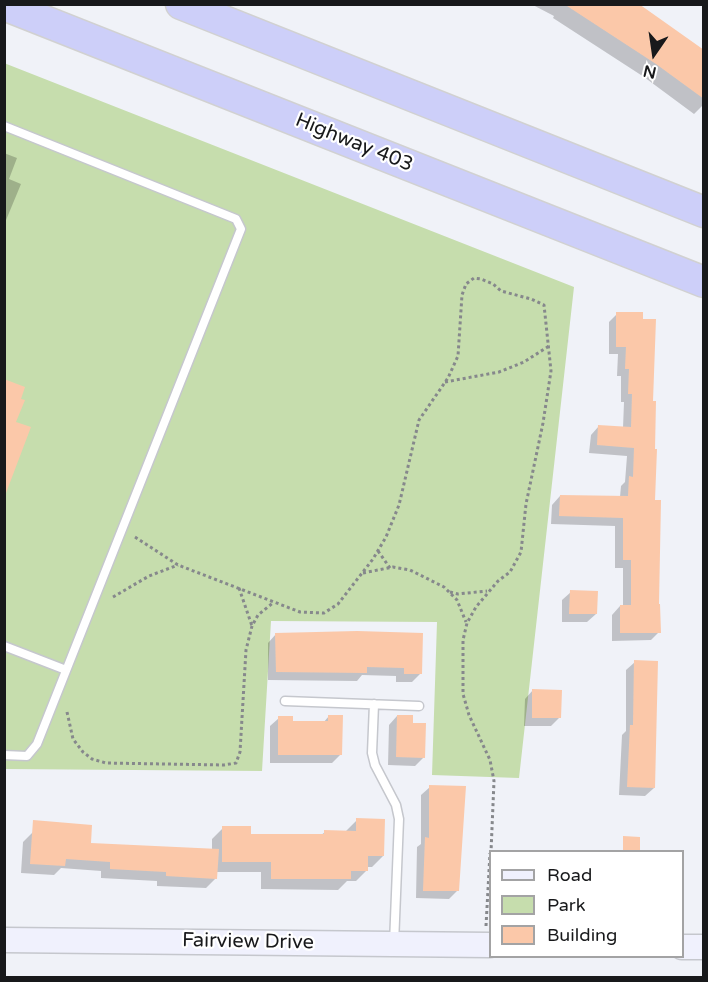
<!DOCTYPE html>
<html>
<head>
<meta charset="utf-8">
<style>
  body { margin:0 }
  #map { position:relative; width:708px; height:982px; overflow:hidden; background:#f0f2f8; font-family:"Varela Round",sans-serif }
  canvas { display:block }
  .frame { position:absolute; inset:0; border:6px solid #18191b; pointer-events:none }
  .legend { position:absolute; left:489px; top:850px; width:195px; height:108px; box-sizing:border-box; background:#fff; border:2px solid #a3a3a4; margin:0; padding:8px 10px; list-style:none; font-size:18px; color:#18191b }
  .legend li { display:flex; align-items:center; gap:12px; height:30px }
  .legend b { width:30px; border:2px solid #a3a3a4 }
  .north { position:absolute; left:624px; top:24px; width:60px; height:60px; -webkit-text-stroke:4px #fff; paint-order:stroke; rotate:193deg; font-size:16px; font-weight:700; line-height:24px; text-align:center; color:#18191b }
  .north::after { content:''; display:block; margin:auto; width:21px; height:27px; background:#18191b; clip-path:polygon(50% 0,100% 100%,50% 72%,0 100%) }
</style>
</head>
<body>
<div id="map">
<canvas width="708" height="982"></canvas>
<div class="frame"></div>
<ul class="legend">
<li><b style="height:8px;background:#f0f1fd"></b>Road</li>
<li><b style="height:16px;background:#c6ddad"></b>Park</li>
<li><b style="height:16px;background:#fbc8a9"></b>Building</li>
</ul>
<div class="north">N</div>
</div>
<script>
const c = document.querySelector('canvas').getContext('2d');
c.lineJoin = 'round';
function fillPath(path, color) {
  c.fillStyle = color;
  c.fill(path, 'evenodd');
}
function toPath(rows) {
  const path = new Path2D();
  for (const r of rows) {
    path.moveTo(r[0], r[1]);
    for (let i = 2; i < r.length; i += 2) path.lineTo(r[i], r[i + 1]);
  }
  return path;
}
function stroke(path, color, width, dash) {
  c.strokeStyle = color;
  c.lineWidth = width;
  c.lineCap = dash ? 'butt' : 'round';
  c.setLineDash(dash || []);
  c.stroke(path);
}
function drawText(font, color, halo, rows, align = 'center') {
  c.font = font + ' "Varela Round",sans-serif';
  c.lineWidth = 4.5;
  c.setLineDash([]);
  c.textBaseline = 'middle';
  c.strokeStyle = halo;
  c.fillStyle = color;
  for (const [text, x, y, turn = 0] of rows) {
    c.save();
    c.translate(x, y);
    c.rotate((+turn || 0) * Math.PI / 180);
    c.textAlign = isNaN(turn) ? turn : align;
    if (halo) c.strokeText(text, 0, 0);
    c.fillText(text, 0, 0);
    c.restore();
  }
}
fillPath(toPath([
  [4,63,574,287,519,778,432,775,437,622,271,621,262,771,5,769]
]), '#c6ddad');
fillPath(toPath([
  [531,4,637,4,704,52,704,104,694,114,644,77,553,18,554,16],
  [4,153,17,158,9,179,21,184,4,225],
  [617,314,652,402,659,632,651,640,612,641,612,615,620,606,623,606,623,568,615,568,615,526,551,524,552,505,560,496,620,497,621,486,625,482,627,456,589,453,591,435,599,426,623,428,624,402,621,402,621,376,617,376,618,354,609,354,609,322],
  [4,381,14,422,29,428,4,492],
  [571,592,596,614,587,622,562,622,562,600],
  [357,633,420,674,412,682,396,682,396,676,362,675,357,681,268,680,268,643,276,634],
  [635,662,654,788,645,796,619,795,622,735,626,731,626,670],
  [533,690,559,718,551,726,524,726,525,699],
  [329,716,341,754,332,763,270,763,270,726,279,718,292,722,323,723],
  [397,716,411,725,424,757,415,766,388,765,389,725],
  [430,787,457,891,449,899,416,898,417,847,421,844,421,795],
  [357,820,383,856,372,867,367,867,367,870,356,881,347,881,338,890,261,889,261,872,216,872,216,878,206,888,157,886,157,881,101,878,101,871,61,868,54,875,21,873,23,842,33,832,89,845,212,850,212,839,223,828,249,836,320,836,325,832,346,831]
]), '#0003');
fillPath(toPath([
  [564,4,639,4,704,50,704,99,656,64],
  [616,312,643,312,643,319,656,319,653,401,656,401,655,449,657,449,655,500,661,500,659,604,660,604,661,633,620,633,620,605,631,605,631,560,623,560,623,518,559,516,560,495,628,496,629,476,633,477,634,448,597,445,598,425,631,427,632,394,628,394,629,369,625,369,626,347,616,347],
  [4,379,25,387,21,399,25,400,16,422,31,427,6,493],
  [570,590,598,591,597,614,569,614],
  [357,631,423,633,422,674,404,674,404,668,367,667,367,673,276,672,275,633],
  [634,660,658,661,655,788,627,787,630,725,633,725],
  [532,689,562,690,561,718,532,718],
  [328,715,343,715,342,755,278,755,278,716,293,716,293,721,328,721],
  [397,715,413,715,413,723,426,723,425,758,396,757],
  [429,785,466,786,459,891,423,891,425,837,429,838],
  [356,818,385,819,384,856,368,856,368,871,351,871,351,879,271,879,271,862,222,862,222,826,251,826,251,834,324,834,324,830,356,831],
  [33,820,92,825,91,843,219,849,217,879,166,876,166,872,110,869,110,862,66,859,65,866,30,864],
  [623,836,640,837,640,852,623,852]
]), '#fbc8a9');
const lane = toPath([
  [4,126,236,219,241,229,37,744,27,756,4,755],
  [4,646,66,670],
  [285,701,419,706],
  [374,704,372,753,375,765,396,805,399,819,394,944]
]);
const secondary = toPath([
  [4,940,490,945],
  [682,947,704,947]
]);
const highway = toPath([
  [181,4,704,212],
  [4,5,704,282]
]);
stroke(lane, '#c5c7cd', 11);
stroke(secondary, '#c5c7cd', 27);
stroke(highway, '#d1d1d1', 33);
stroke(toPath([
  [445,382,499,372,524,362,549,346],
  [135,537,178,565,300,612,324,613,338,604,373,559,386,537,399,505,419,420,448,378,458,356,462,295,466,284,474,278,481,279,493,284,501,291,531,299,544,305,551,371,543,423,526,504,521,552,510,572,498,581,476,607,467,623,463,640,463,694,469,715,490,760,494,781,491,852],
  [378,551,390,568],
  [363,573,393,567,410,570,444,587,457,600,466,622],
  [239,588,252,626],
  [450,592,458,594,487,591],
  [113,597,149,576,178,565],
  [67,712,73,739,83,752,92,759,106,763,224,765,236,763,240,752,246,650,252,626,258,615,274,602],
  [486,926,490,853]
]), '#86888c', 3, [3, 3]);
stroke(lane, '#fff', 8);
stroke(secondary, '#f0f1fd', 24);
stroke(highway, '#cdcff9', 30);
drawText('20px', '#18191b', '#fff', [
  ["Highway 403",354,143,22],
  ["Fairview Drive",248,942,1]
]);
</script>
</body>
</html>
